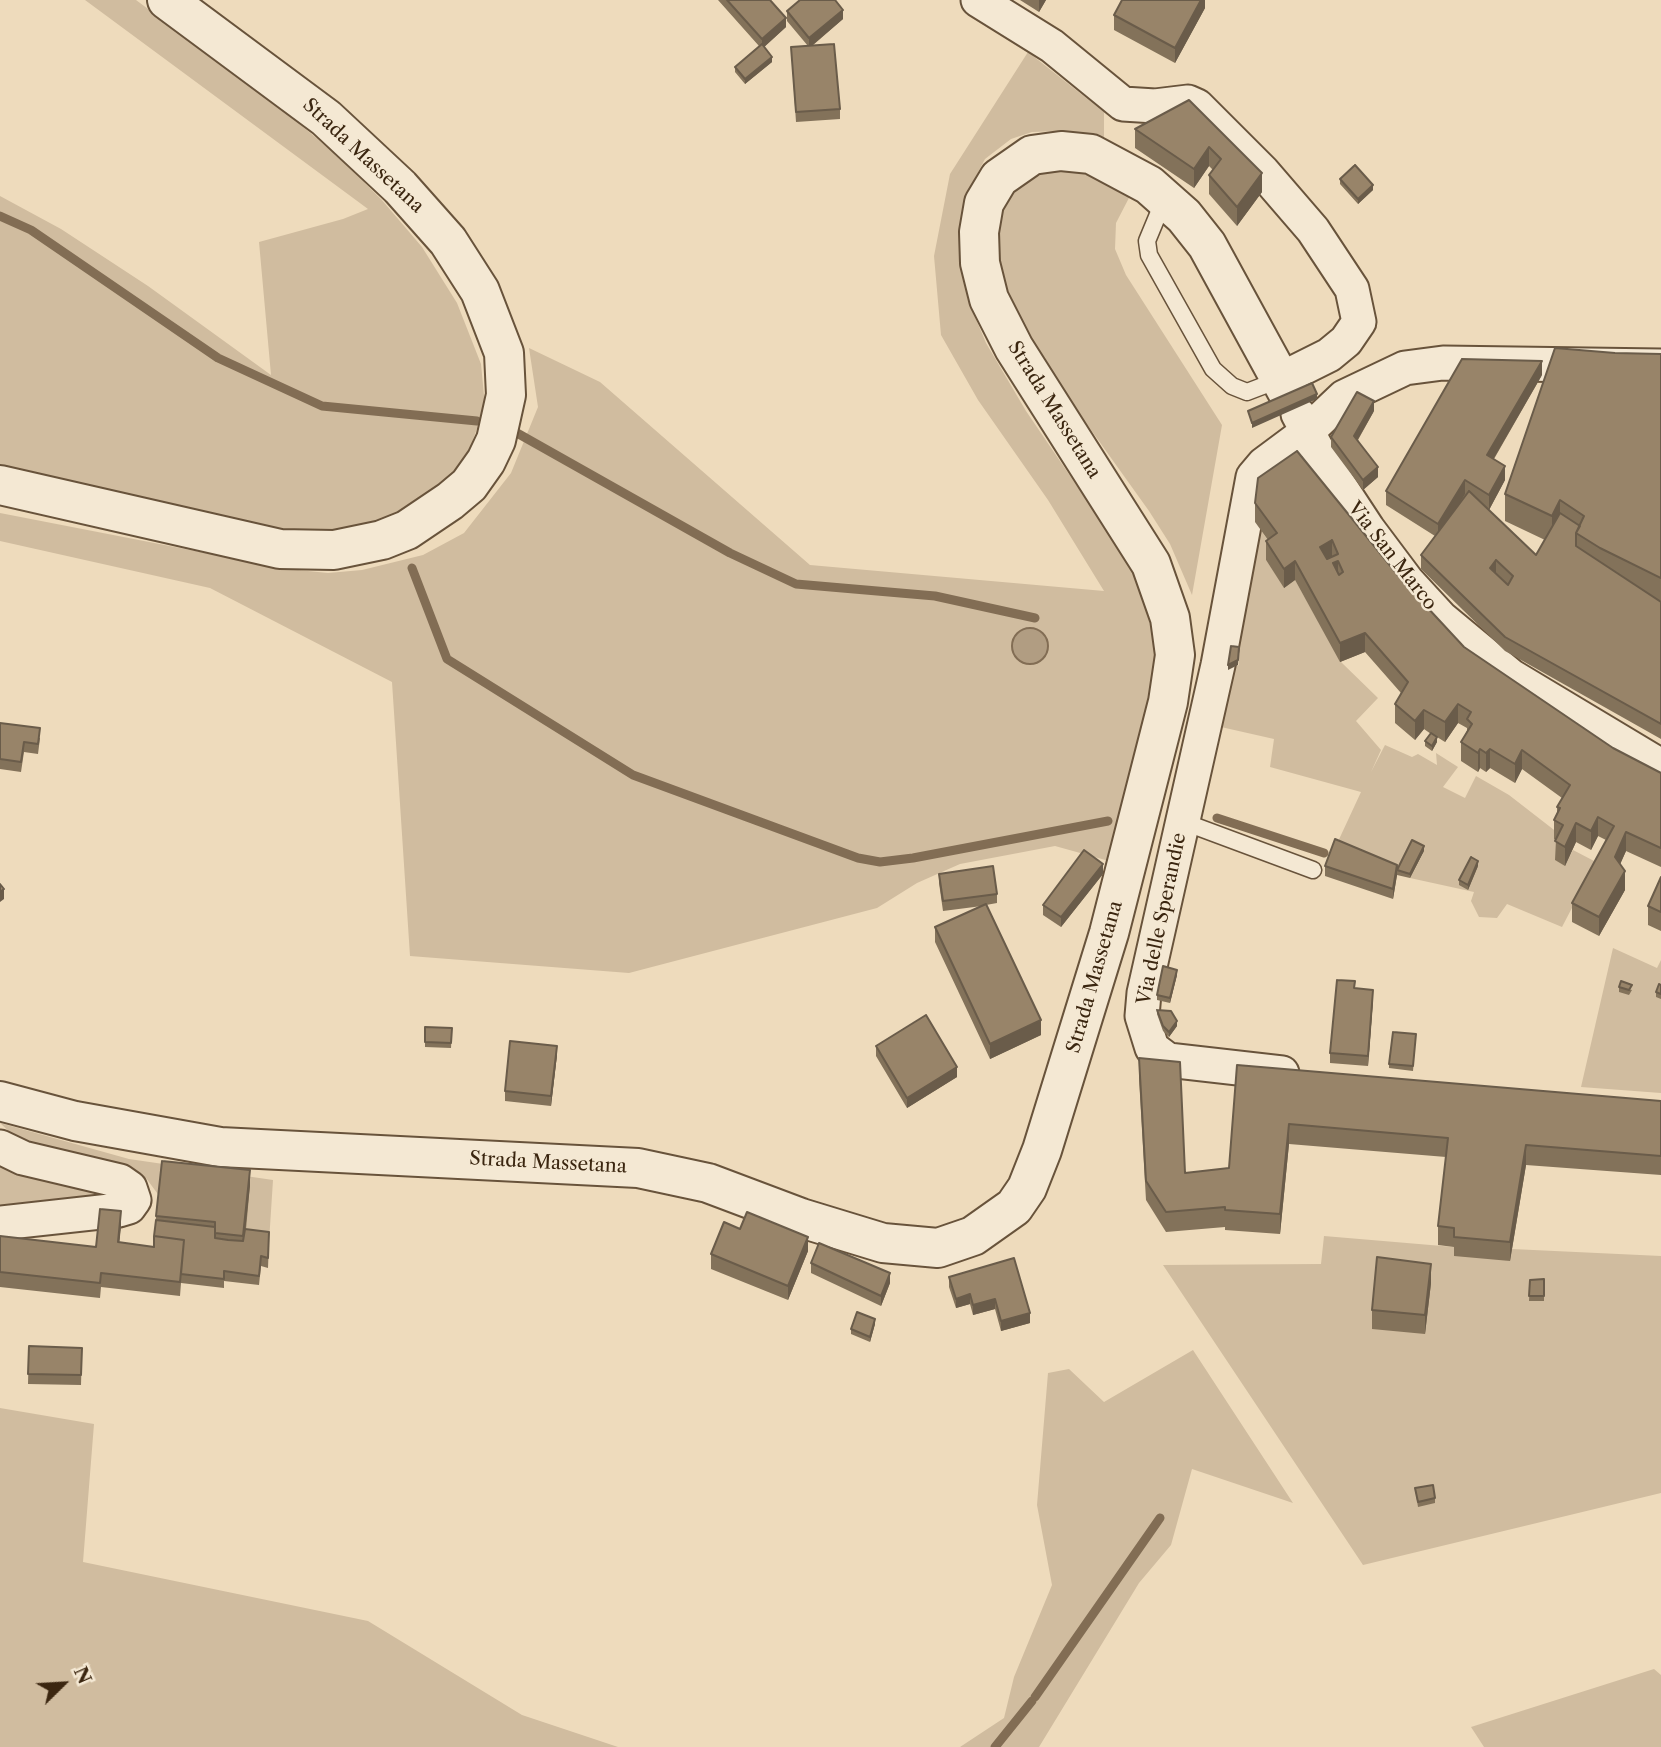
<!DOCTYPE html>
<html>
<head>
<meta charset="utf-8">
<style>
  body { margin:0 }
  #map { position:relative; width:1661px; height:1747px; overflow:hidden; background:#eedbbc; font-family:"Libre Caslon Text",serif }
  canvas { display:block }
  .north { position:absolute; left:28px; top:1649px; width:70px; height:70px; -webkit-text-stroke:5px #f4e8d3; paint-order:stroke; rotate:66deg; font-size:19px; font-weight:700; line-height:28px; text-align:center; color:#3b2610 }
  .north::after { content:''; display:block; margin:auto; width:24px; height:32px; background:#3b2610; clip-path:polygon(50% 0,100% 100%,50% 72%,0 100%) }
</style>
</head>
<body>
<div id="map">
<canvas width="1661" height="1747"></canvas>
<div class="north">N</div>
</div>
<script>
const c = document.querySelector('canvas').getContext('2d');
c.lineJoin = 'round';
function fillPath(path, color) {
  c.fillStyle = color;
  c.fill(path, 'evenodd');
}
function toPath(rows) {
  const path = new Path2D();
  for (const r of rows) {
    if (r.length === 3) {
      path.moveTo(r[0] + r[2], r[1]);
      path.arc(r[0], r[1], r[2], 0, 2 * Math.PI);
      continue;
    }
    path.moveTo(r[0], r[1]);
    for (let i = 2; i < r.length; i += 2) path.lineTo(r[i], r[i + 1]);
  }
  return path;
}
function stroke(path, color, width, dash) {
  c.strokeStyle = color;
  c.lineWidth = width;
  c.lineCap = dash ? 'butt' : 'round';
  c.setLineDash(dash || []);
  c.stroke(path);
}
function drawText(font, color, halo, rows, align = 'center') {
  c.font = font + ' "Libre Caslon Text",serif';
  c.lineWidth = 5;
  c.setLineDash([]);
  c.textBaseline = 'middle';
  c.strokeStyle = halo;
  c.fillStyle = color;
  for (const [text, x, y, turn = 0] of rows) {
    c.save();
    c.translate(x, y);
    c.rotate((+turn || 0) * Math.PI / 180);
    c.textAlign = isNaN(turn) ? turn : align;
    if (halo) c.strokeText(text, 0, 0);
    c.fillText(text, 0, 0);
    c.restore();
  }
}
fillPath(toPath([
  [85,0,136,0,277,105,333,152,381,199,422,247,457,303,481,364,485,406,470,448,443,487,403,517,353,532,289,533,0,470,0,196,61,229,148,286,271,375,259,242,343,219,368,209],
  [1028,52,1104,112,1104,141,1061,131,1032,132,1011,139,985,159,965,197,960,222,960,252,968,300,986,343,1026,411,1132,567,1153,616,1157,657,1147,714,1109,861,1055,846,960,864,917,883,877,908,629,973,410,956,392,682,210,588,0,541,0,513,288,569,328,573,362,570,423,555,464,533,511,473,538,407,529,348,600,382,810,565,1104,591,1048,500,978,400,941,335,934,256,950,174],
  [1071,169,1090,173,1131,194,1116,223,1115,249,1126,275,1222,425,1192,595,1170,544,1149,511,1028,342,1012,313,994,250,1002,207,1012,191,1043,172],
  [1255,522,1277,553,1266,560,1284,587,1295,580,1341,662,1378,698,1356,721,1381,750,1371,772,1385,745,1412,757,1418,754,1437,765,1436,753,1458,767,1443,787,1465,798,1476,776,1509,795,1558,833,1563,844,1556,860,1565,865,1573,850,1596,862,1562,927,1507,904,1497,918,1479,917,1471,901,1474,892,1410,878,1424,852,1397,875,1335,848,1361,792,1270,767,1274,739,1221,727,1228,670,1239,665,1239,652,1231,651],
  [1613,948,1657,968,1661,960,1661,1093,1581,1087],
  [0,1123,129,1159,273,1180,269,1242,160,1197,146,1178,129,1175,14,1136],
  [0,1166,106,1193,104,1198,0,1209],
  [1324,1236,1454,1247,1510,1261,1512,1249,1661,1256,1661,1493,1363,1565,1163,1265,1321,1264],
  [1193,1350,1293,1503,1192,1469,1171,1545,1139,1583,1039,1747,960,1747,1004,1718,1014,1677,1052,1585,1037,1505,1048,1373,1069,1369,1104,1402],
  [0,1408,94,1424,83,1562,368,1621,522,1715,618,1747,0,1747],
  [1654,1669,1661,1675,1661,1747,1484,1747,1471,1727]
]), '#d0bc9f');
const water = toPath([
  [1030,646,18]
]);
fillPath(water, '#b19d82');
stroke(water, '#826d54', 2);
stroke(toPath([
  [0,216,31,230,218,358,322,406,477,421],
  [517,433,730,553,796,584,935,596,1035,618],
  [412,568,447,659,633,775,858,858,880,862,913,858,1108,821],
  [1217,818,1324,853],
  [1035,1697,1160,1518],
  [995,1747,1032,1701]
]), '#826d54', 9);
const service = toPath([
  [1164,200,1147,241,1149,255,1213,369,1232,386,1247,392,1281,379],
  [1184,822,1313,870]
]);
const minor = toPath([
  [978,0,1052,46,1123,104,1155,106,1188,102,1197,106,1263,172,1313,230,1352,289,1359,322,1346,341,1329,355,1281,379],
  [1298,414,1324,462,1368,529,1407,581,1441,618,1511,676,1661,766],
  [1282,1073,1168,1060,1152,1048,1142,1016,1144,993,1218,665,1253,477,1264,464,1307,432,1344,397,1405,368,1443,363,1661,366],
  [0,1147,23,1158,120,1181,130,1188,134,1200,129,1207,119,1210,0,1223]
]);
const tertiary = toPath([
  [0,485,280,549,334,550,382,540,407,530,450,501,469,485,486,461,496,440,506,395,504,353,480,291,448,241,400,187,326,118,167,0],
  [0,1101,75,1121,220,1147,638,1168,708,1183,801,1218,883,1243,938,1248,973,1236,1014,1207,1027,1188,1042,1150,1109,933,1168,702,1175,655,1170,618,1151,564,1014,348,989,299,980,263,979,232,984,203,999,178,1032,155,1061,151,1091,154,1149,185,1184,216,1207,245,1290,397]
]);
stroke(service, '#68533b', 19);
stroke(minor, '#68533b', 37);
stroke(tertiary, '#68533b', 42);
stroke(service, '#f4e8d3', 16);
stroke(minor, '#f4e8d3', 33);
stroke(tertiary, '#f4e8d3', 38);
fillPath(toPath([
  [718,0,770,0,786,27,764,47,772,62,745,84,735,72,735,67,759,46],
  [1020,0,1046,0,1039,12],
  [1205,0,1205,8,1175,63,1114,30,1114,15],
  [787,11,843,19,812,46,840,109,840,119,796,122,791,47,808,46,787,21],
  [1189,100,1262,192,1237,226,1209,194,1209,175,1213,170,1209,166,1194,188,1135,148,1135,129],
  [1340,179,1373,190,1358,204,1340,184],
  [1615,353,1661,354,1661,739,1505,651,1421,569,1421,555,1435,536,1386,505,1386,491,1542,375,1494,459,1505,480,1489,510,1536,555,1545,540,1505,521,1505,494],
  [1374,411,1358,440,1378,477,1363,490,1331,447,1331,437],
  [1258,478,1401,579,1464,647,1613,748,1661,773,1661,867,1626,851,1620,864,1625,890,1599,936,1572,922,1572,903,1606,840,1598,836,1591,850,1576,842,1565,866,1555,860,1556,840,1554,839,1554,820,1557,813,1557,807,1562,798,1522,769,1515,783,1490,768,1486,772,1480,768,1478,772,1461,761,1461,742,1467,731,1467,728,1458,723,1445,742,1437,737,1437,742,1432,751,1425,746,1425,741,1431,734,1424,729,1415,740,1395,723,1395,704,1401,693,1365,652,1340,662,1295,580,1284,588,1266,560,1266,541,1268,540,1255,522,1255,503],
  [0,723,40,738,38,754,24,752,21,772,0,769],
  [1424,851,1410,878,1397,875,1393,899,1325,876,1325,866,1397,870],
  [1478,866,1468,890,1459,885,1459,880],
  [939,874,997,894,997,903,986,905,1041,1035,990,1059,935,942,935,927,982,906,943,911,939,883],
  [1103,874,1061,927,1043,915,1043,905],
  [1661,877,1661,931,1648,925,1648,906],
  [1177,975,1170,1003,1157,1000,1157,995],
  [1661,985,1661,999,1656,997,1656,992],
  [1619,987,1632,990,1629,995,1619,992],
  [1373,1000,1368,1066,1330,1063,1330,1053],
  [1157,1010,1177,1026,1169,1037,1163,1031,1157,1014],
  [425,1027,452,1028,451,1048,425,1047],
  [1416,1034,1413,1071,1389,1068,1389,1064],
  [876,1046,957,1077,907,1108,876,1056],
  [557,1055,551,1106,505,1101,505,1091],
  [1139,1058,1185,1173,1229,1168,1237,1065,1661,1101,1661,1175,1526,1165,1510,1261,1454,1256,1454,1247,1438,1245,1438,1226,1446,1157,1289,1144,1280,1234,1225,1230,1225,1227,1166,1232,1146,1200,1139,1078],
  [250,1185,246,1229,269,1242,268,1268,261,1266,259,1285,224,1281,224,1288,181,1283,180,1296,101,1287,100,1298,0,1287,0,1236,96,1247,121,1226,119,1242,154,1247,156,1216],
  [740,1229,808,1251,788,1300,711,1269,711,1254],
  [1014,1258,1030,1323,1001,1331,995,1309,973,1315,970,1304,956,1308,949,1287,949,1277],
  [811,1263,890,1283,881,1306,811,1273],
  [1544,1279,1544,1301,1529,1301,1530,1280],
  [1431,1283,1425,1334,1372,1329,1372,1310],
  [875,1324,870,1342,851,1334,851,1329],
  [29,1346,82,1348,81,1385,28,1384],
  [1415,1488,1435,1498,1435,1503,1418,1507]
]), '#83725a');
fillPath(toPath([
  [1039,0,1046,0,1039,12],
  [1201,0,1205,0,1205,8,1175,63,1175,48],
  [843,10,843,19,809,48,809,38],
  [786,18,786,27,762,49,762,39],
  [772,57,772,62,745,84,745,79],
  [1209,147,1209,166,1194,188,1194,169],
  [1262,173,1262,192,1237,226,1237,207],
  [1373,185,1373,190,1358,204,1358,199],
  [1542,361,1542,375,1487,470,1487,455],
  [1317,394,1317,399,1252,428,1252,423],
  [1374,401,1374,411,1354,446,1354,436],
  [1505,466,1505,480,1489,510,1489,495],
  [1378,467,1378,477,1363,490,1363,480],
  [1465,480,1465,494,1438,539,1438,524],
  [1560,500,1560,527,1552,543,1552,516],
  [1332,540,1332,559,1320,566,1320,547],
  [1496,560,1496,575,1490,568],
  [1295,561,1295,580,1284,588,1284,569],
  [1338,561,1338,580,1333,563],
  [1365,633,1365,652,1340,662,1340,643],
  [1239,647,1238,665,1228,670,1228,665],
  [1458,704,1458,723,1445,742,1445,722],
  [1424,710,1424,729,1415,740,1415,721],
  [1437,737,1437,742,1432,751,1432,746],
  [1480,749,1480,768,1478,772,1478,753],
  [1490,749,1490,768,1486,772,1486,753],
  [1522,750,1522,769,1515,783,1515,764],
  [1598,817,1598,836,1591,850,1591,831],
  [1576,823,1576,842,1565,866,1565,847],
  [1626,832,1626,851,1615,876,1615,857],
  [1424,846,1424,851,1410,878,1410,874],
  [1478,861,1478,866,1468,890,1468,885],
  [1103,864,1103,874,1061,927,1061,917],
  [1397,865,1397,875,1393,899,1393,889],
  [1625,871,1625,890,1599,936,1599,917],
  [4,889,4,899,0,902,0,892],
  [1177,970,1177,975,1170,1003,1170,998],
  [1373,990,1373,1000,1368,1066,1368,1056],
  [1041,1020,1041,1035,990,1059,990,1044],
  [1177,1021,1177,1026,1169,1037,1169,1032],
  [557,1046,557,1055,551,1106,551,1096],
  [957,1067,957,1077,907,1108,907,1098],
  [1289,1124,1289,1144,1280,1234,1280,1214],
  [1526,1145,1526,1165,1510,1261,1510,1242],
  [250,1170,250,1185,243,1251,243,1236],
  [121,1211,121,1226,118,1257,118,1242],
  [808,1237,808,1251,788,1300,788,1286],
  [1431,1264,1431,1283,1425,1334,1425,1315],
  [890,1273,890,1283,881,1306,881,1296],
  [970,1294,970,1304,956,1308,956,1299],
  [995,1299,995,1309,973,1315,973,1305],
  [1030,1313,1030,1323,1001,1331,1001,1321],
  [875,1319,875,1324,870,1342,870,1337]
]), '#6a5c4a');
const building = toPath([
  [727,0,770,0,786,18,762,39,727,0],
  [800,0,835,0,843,10,809,38,787,11,800,0],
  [1122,0,1201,0,1175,48,1114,15,1122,0],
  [762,44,772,57,745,79,735,67,762,44],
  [834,44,840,109,796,112,791,47,834,44],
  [1189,100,1262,173,1237,207,1209,175,1221,159,1209,147,1194,169,1135,129,1189,100],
  [1355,165,1373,185,1358,199,1340,179,1355,165],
  [1555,348,1615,353,1661,354,1661,578,1600,548,1576,533,1584,516,1560,500,1552,516,1505,494,1555,348],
  [1462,359,1542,361,1487,455,1505,466,1489,495,1465,480,1438,524,1386,491,1462,359],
  [1312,383,1317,394,1252,423,1248,411,1312,383],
  [1357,392,1374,401,1354,436,1378,467,1363,480,1331,437,1357,392],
  [1297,451,1401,579,1464,647,1613,748,1661,773,1661,848,1626,832,1615,857,1625,871,1599,917,1572,903,1614,826,1598,817,1591,831,1576,823,1565,847,1555,841,1563,825,1554,820,1560,808,1557,807,1570,785,1522,750,1515,764,1490,749,1486,753,1480,749,1478,753,1461,742,1472,724,1467,719,1471,712,1458,704,1445,722,1424,710,1415,721,1395,704,1408,682,1365,633,1340,643,1295,561,1284,569,1266,541,1277,533,1255,503,1258,478,1297,451],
  [1332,540,1338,554,1327,559,1320,547,1332,540],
  [1338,561,1343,572,1339,575,1333,563,1338,561],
  [1469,491,1536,555,1560,513,1580,526,1576,533,1576,546,1661,602,1661,724,1505,637,1421,555,1469,491],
  [1496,560,1513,576,1508,585,1490,568,1496,560],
  [1231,646,1239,647,1238,660,1228,665,1231,646],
  [0,723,40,728,38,744,24,742,21,762,0,759,0,723],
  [1431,733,1437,737,1432,746,1425,741,1431,733],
  [1335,839,1397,865,1393,889,1325,866,1335,839],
  [1412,840,1424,846,1410,874,1397,870,1412,840],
  [1084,850,1103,864,1061,917,1043,905,1084,850],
  [1471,857,1478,861,1468,885,1459,880,1471,857],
  [993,866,997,894,943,901,939,874,993,866],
  [1661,877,1661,912,1648,906,1661,877],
  [0,884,4,889,0,892,0,884],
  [986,904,1041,1020,990,1044,935,927,986,904],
  [1163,966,1177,970,1170,998,1157,995,1163,966],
  [1337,980,1355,981,1354,988,1373,990,1368,1056,1330,1053,1337,980],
  [1621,981,1632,985,1629,990,1619,987,1621,981],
  [1659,984,1661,985,1661,994,1656,992,1659,984],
  [1157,1010,1171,1011,1177,1021,1169,1032,1163,1026,1157,1010],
  [926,1015,957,1067,907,1098,876,1046,926,1015],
  [425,1027,452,1028,451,1043,425,1042,425,1027],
  [1393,1032,1416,1034,1413,1066,1389,1064,1393,1032],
  [510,1041,557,1046,551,1096,505,1091,510,1041],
  [1139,1058,1180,1062,1185,1173,1229,1168,1237,1065,1661,1101,1661,1156,1526,1145,1510,1242,1454,1237,1454,1228,1438,1226,1448,1138,1289,1124,1280,1214,1225,1210,1225,1207,1166,1212,1146,1181,1139,1058],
  [162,1161,250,1170,243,1236,215,1233,215,1222,156,1216,162,1161],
  [100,1209,121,1211,118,1242,154,1247,154,1236,184,1240,180,1282,101,1273,100,1283,0,1272,0,1236,96,1247,100,1209],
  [747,1212,808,1237,788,1286,711,1254,724,1222,740,1229,747,1212],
  [156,1220,215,1227,215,1238,228,1240,243,1241,245,1229,269,1232,268,1258,261,1256,259,1276,224,1271,224,1279,181,1274,184,1240,154,1236,156,1220],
  [819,1243,890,1273,881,1296,811,1263,819,1243],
  [1377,1257,1431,1264,1425,1315,1372,1310,1377,1257],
  [1014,1258,1030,1313,1001,1321,995,1299,973,1305,970,1294,956,1299,949,1277,1014,1258],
  [1544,1279,1544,1296,1529,1296,1530,1280,1544,1279],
  [857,1312,875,1319,870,1337,851,1329,857,1312],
  [29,1346,82,1348,81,1375,28,1374,29,1346],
  [1433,1485,1435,1498,1418,1502,1415,1488,1433,1485]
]);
fillPath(building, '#988469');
stroke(building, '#6a5c4a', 2);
drawText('19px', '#3b2610', '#f4e8d3', [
  ["Strada Massetana",363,156,43],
  ["Strada Massetana",1054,410,58],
  ["Via San Marco",1392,556,52],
  ["Via delle Sperandie",1162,919,-78],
  ["Strada Massetana",1095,977,-74],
  ["Strada Massetana",548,1163,3]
]);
</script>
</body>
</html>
